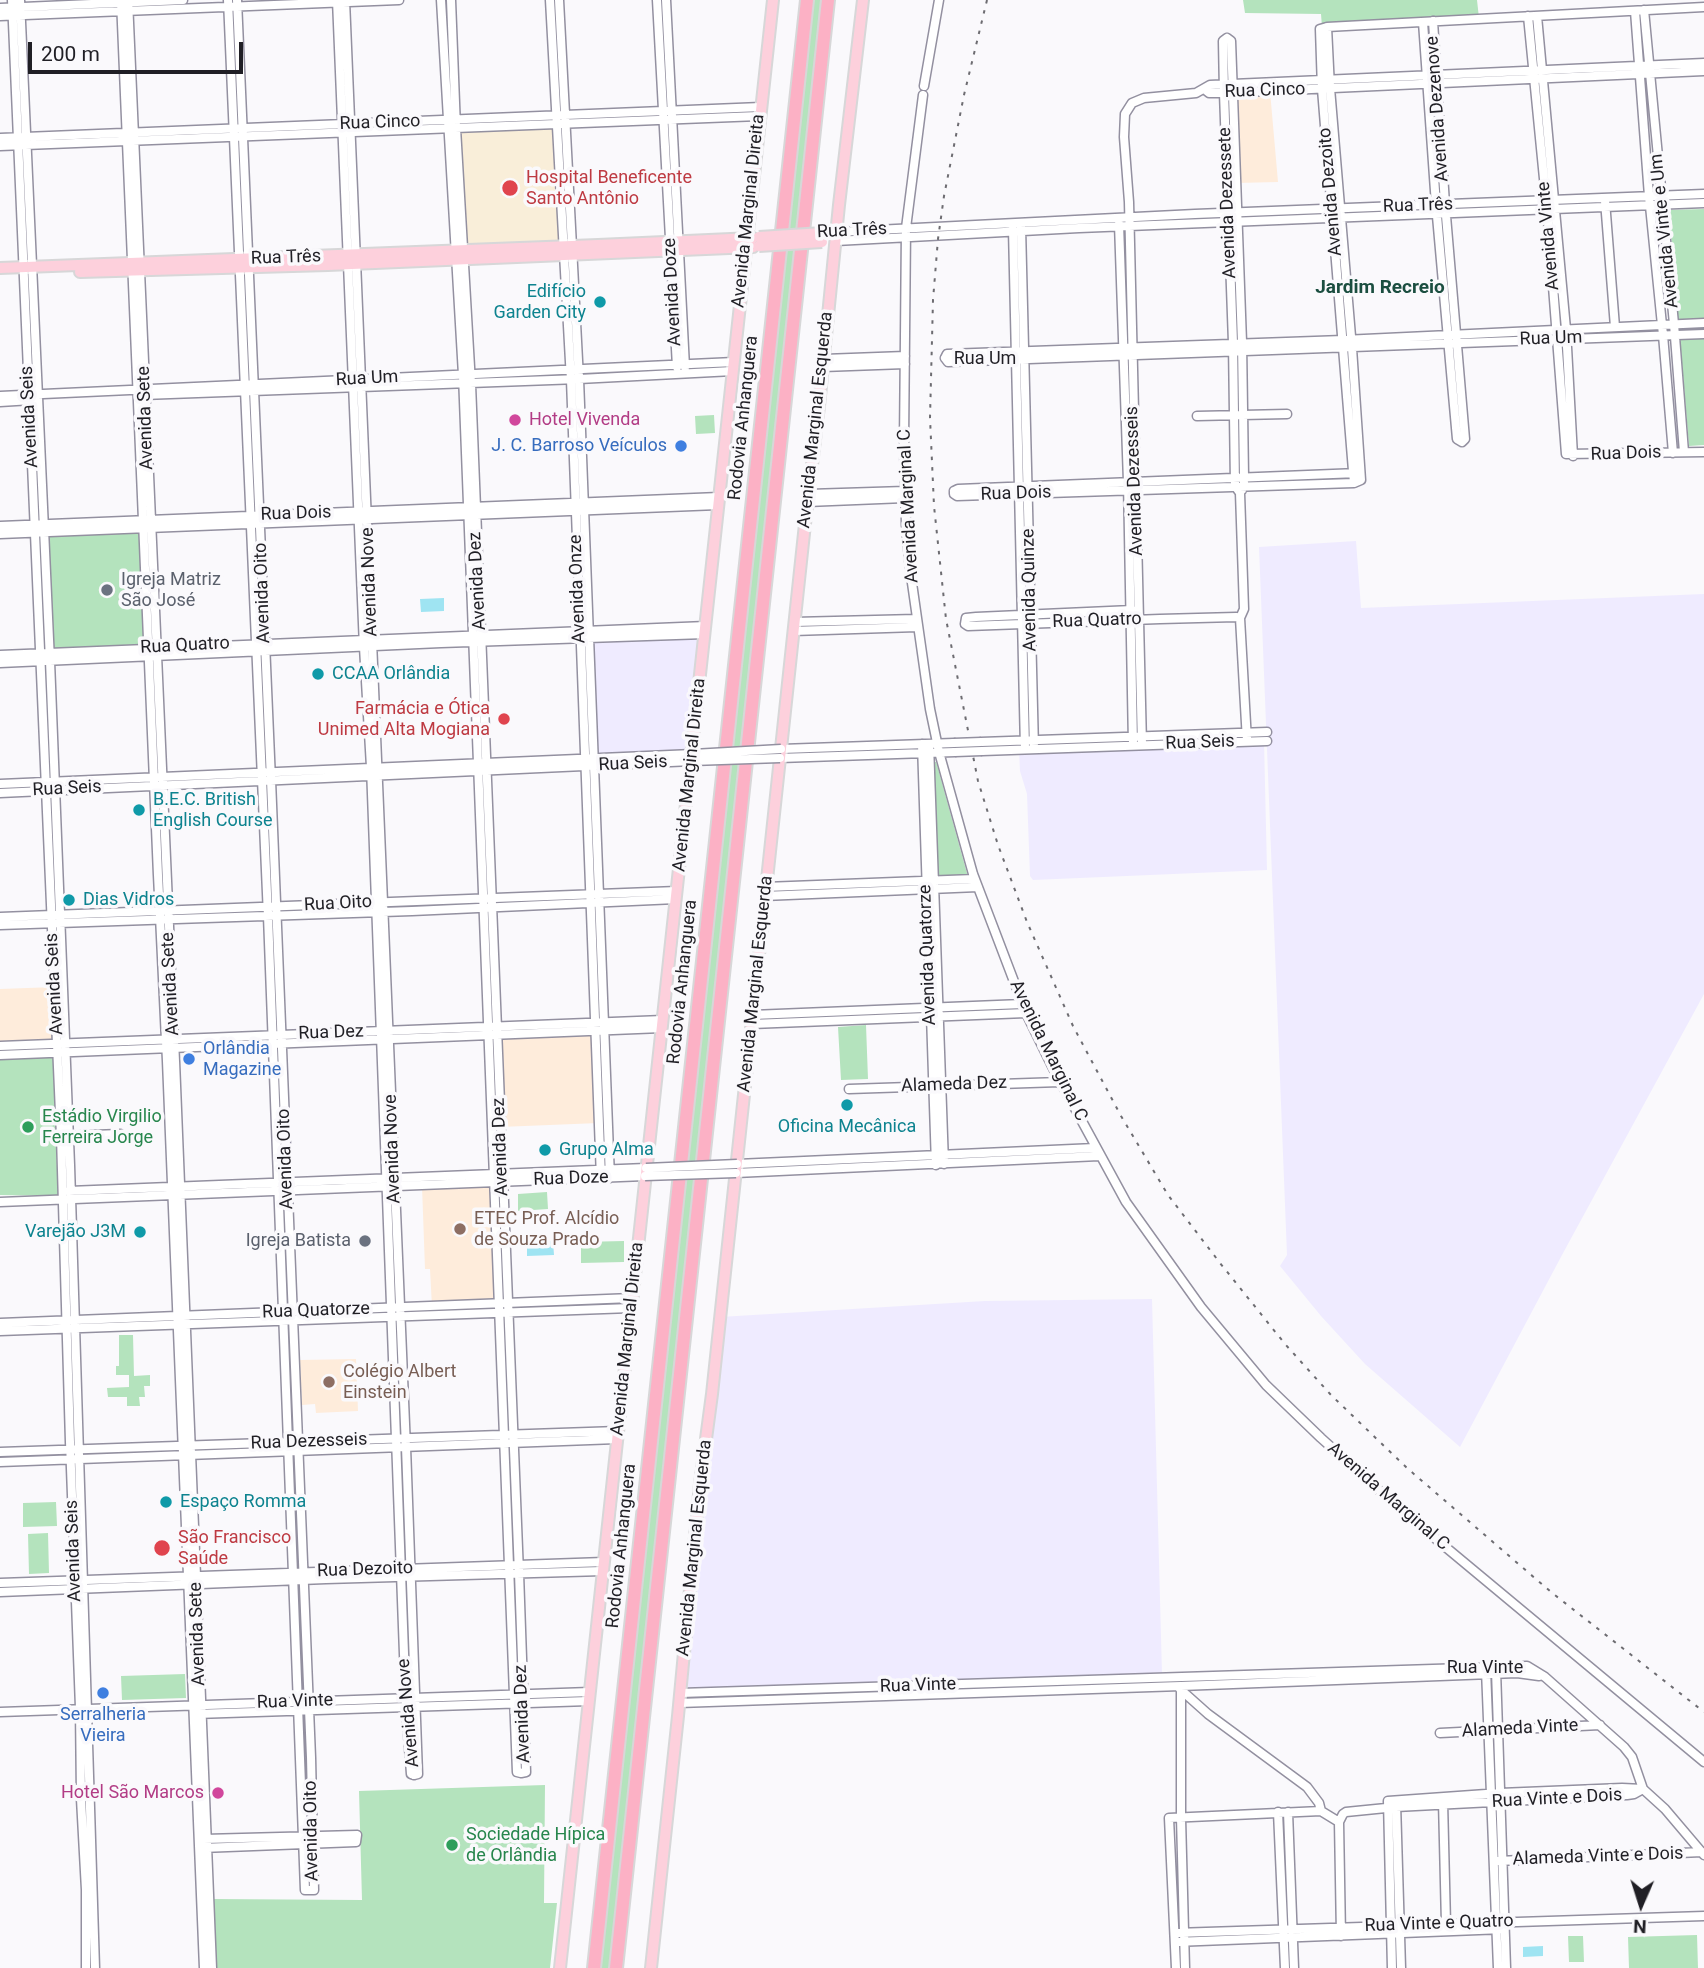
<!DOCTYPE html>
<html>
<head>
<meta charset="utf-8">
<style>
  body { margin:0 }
  #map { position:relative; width:1704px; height:1968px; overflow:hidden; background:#faf9fc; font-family:Roboto,sans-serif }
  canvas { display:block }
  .north { position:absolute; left:1606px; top:1870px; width:70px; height:70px; -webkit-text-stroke:5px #faf9fc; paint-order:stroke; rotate:183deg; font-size:19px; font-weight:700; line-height:28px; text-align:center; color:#201f25 }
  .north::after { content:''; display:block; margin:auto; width:24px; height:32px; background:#201f25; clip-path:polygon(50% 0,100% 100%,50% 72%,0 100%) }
  .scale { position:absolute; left:28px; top:42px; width:215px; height:32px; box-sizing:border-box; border:4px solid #201f25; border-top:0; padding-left:9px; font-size:21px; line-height:24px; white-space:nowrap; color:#201f25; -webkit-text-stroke:5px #faf9fc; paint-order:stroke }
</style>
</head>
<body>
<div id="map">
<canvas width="1704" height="1968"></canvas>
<div class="north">N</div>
<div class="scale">200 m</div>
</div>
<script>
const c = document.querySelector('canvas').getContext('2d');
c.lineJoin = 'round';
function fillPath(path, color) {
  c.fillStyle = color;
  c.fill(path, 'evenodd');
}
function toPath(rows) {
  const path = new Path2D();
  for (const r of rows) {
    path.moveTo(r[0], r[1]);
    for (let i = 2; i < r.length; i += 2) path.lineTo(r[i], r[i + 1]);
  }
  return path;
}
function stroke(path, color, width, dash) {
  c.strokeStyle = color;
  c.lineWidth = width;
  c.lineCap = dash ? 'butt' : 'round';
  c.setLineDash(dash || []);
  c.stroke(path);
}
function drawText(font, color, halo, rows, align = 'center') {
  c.font = font + ' Roboto,sans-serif';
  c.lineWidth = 7;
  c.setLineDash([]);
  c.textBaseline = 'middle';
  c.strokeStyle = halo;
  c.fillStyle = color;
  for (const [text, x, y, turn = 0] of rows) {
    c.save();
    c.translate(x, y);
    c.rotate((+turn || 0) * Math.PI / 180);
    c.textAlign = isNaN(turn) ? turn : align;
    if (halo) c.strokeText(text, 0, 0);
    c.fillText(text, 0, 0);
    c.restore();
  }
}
fillPath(toPath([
  [1356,541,1361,608,1704,594,1704,994,1562,1255,1460,1447,1365,1364,1321,1316,1280,1266,1287,1255,1259,547],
  [705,634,692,754,594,758,589,639],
  [1264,741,1267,870,1033,880,1030,876,1027,794,1020,771,1019,750],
  [1152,1299,1162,1674,682,1691,720,1317,985,1301]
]), '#efebff');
fillPath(toPath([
  [1270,91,1278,182,1236,183,1233,93],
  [55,987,58,1044,0,1046,0,989],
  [595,1031,599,1123,500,1127,496,1035],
  [494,1183,499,1304,432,1307,430,1269,425,1269,422,1186],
  [356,1359,358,1411,316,1413,315,1404,302,1405,300,1360]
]), '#feecdb');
fillPath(toPath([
  [556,124,564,247,463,250,456,129]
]), '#f9eed9');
fillPath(toPath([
  [811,0,824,0,611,1968,600,1968],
  [1243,0,1477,0,1479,18,1322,27,1321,14,1245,13],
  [1704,209,1704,445,1689,446,1669,210],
  [714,415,715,433,696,434,695,416],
  [143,528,148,648,50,653,45,533],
  [933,762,936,762,937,765,968,877,936,878],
  [866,1025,868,1079,841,1080,838,1027],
  [53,1057,58,1196,0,1195,0,1058],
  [547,1192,548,1209,518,1211,518,1194],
  [624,1241,624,1262,581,1263,581,1242],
  [119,1335,133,1335,134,1376,150,1375,150,1386,144,1386,145,1397,139,1397,140,1406,127,1406,127,1397,108,1397,107,1388,129,1387,129,1375,116,1375,116,1366,119,1366],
  [56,1502,57,1526,23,1527,23,1503],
  [48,1533,49,1573,29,1574,28,1534],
  [185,1674,186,1698,122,1700,121,1676],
  [545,1785,544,1903,557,1903,550,1968,215,1968,212,1899,362,1900,359,1791],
  [1697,1935,1698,1968,1629,1968,1628,1937],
  [1568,1936,1583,1936,1584,1962,1569,1962]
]), '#b4e3bd');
fillPath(toPath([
  [444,598,444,611,421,612,420,599],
  [553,1241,554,1255,527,1256,527,1242],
  [1543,1946,1543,1956,1523,1957,1523,1947]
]), '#9fe4f2');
const minor = toPath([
  [12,0,61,1136,70,1442,80,1708,81,1799,86,1890,86,1968],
  [20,0,50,661,70,1165,95,1968],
  [121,0,158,875,167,1061,204,1968],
  [128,0,175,1061,212,1968],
  [228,0,268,916,305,1890,314,1890,311,1757,271,780,237,0],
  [337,0,364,647,371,767,406,1707,411,1774,414,1775],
  [345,0,406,1447,418,1774,414,1775],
  [441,0,463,375,517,1772,521,1773,526,1772,519,1573,471,384,456,128,451,0],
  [550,0,571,380,601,1178],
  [559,0,579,379,610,1178],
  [657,0,677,367],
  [666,0,685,367],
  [0,8,183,0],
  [1644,10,1674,324,1684,452],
  [1635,11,1649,196,1663,335,1673,453],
  [0,16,399,0],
  [1528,16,1547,209,1566,454,1704,452],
  [1537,16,1566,329,1573,456],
  [1433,21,1445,204,1465,439,1462,442],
  [1423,22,1436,205,1457,439,1462,442],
  [1227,38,1223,41,1224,93,1233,343,1235,486,1240,493,1244,609,1240,618,1247,741],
  [1227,38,1231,41,1242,342,1244,477,1244,486,1242,490],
  [924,86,939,0],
  [1204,89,1209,93,1224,93,1704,71],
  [923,95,906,228,904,443,906,525,910,569,930,709,939,752,973,874,1026,1013,1053,1068,1126,1202,1201,1307,1266,1385,1321,1438,1401,1510,1704,1762],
  [0,138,761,107],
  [0,146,759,116],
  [1605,201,1615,327],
  [1119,224,1128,482,1133,745],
  [1021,227,1034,749],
  [1013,229,1025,749],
  [836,232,1195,214,1704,194],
  [836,241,1079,228,1704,203],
  [945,358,947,354,1343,340,1704,323],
  [945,358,948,362,1704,334],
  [824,359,905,356],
  [823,367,905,364],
  [143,395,579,379,733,371],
  [0,396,734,362],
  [0,402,32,400],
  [1197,416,1287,414],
  [1354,483,1322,89,1320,29,1327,27,1704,7],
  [954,491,954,494,957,496,1354,483,1361,480,1352,348,1330,88,1327,27],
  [954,491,958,489,1358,473],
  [809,494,905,491],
  [807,502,905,498],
  [0,526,719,497],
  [0,534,718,505],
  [1132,610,976,617,966,618,965,624,968,626,1160,619,1236,617,1240,618],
  [794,622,916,619],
  [793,631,917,627],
  [0,655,706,626],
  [0,663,441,643,705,634],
  [981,742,1267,732],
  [922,744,936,1165],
  [929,744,944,1164],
  [1142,745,1129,202,1124,137,1125,114,1132,103,1144,98,1196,93,1210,85,1704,63],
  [781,749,954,743],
  [982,751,1267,741],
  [780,758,955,752],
  [0,784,693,754],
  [0,793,692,761],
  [765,887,974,879],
  [764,896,978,887],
  [0,917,677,891],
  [0,925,412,911,676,899],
  [752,1015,1022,1004],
  [752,1024,1026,1013],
  [0,1046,663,1020],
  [0,1055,662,1028],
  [849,1089,1060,1082],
  [64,1136,120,1134],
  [737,1164,1095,1148],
  [736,1173,1099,1156],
  [69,1191,646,1168],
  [0,1202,645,1176],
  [0,1323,632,1298],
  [0,1331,631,1308],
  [0,1452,618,1431],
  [0,1462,617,1439],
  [0,1583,604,1562],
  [0,1592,326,1579,603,1571],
  [1486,1670,1498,1968],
  [1496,1670,1506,1968],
  [1181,1686,1181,1818,1185,1968],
  [1180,1689,1208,1714,1307,1787,1319,1803,1321,1811],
  [680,1693,1527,1666,1545,1677,1624,1747,1632,1757,1643,1789,1665,1809,1704,1855],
  [679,1703,1181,1686,1517,1673,1539,1676],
  [0,1712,590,1692],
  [196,1714,589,1701],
  [1440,1733,1600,1725],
  [1443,1801,1446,1924],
  [1396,1803,1401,1968],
  [1278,1812,1285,1968],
  [1288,1812,1294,1968],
  [1169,1818,1321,1811,1339,1822],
  [1169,1818,1176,1968],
  [202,1848,356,1842,357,1835,204,1839],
  [1498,1861,1702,1852],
  [1175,1933,1704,1916],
  [1341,1936,1339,1822,1343,1814,1346,1812,1396,1807,1627,1795,1634,1794,1643,1789],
  [1175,1942,1504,1929],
  [1392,1968,1388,1801,1500,1793,1622,1788,1643,1789]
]);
const major = toPath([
  [0,268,598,245,753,238],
  [80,272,328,265,753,247],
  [560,1968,773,0],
  [651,1968,678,1716,700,1484,712,1394,805,524,819,406,839,205,863,0]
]);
const highway = toPath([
  [594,1968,807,0],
  [616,1968,828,0]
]);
stroke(minor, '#9390a0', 11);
stroke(major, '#d7d7d8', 14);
stroke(highway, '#d7d7d8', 16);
stroke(minor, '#fff', 8);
stroke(major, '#fdd0dc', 10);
stroke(highway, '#fcb1c5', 12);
stroke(toPath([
  [987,0,964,95,944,196,938,239,933,300,930,418,934,506,946,619,978,781,998,845,1027,922,1073,1026,1121,1116,1168,1195,1220,1263,1285,1344,1331,1395,1407,1468,1551,1592,1704,1712]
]), '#6d6c71', 2, [3.5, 7]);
const minorBridge = toPath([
  [954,743,981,742],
  [955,752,982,751],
  [693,754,781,749],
  [692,761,780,758],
  [646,1168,737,1164],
  [645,1176,736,1173]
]);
const majorBridge = toPath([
  [759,237,823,233],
  [759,246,822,242]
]);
stroke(minorBridge, '#9390a0', 11, []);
stroke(majorBridge, '#d7d7d8', 14, []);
stroke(minorBridge, '#fff', 8);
stroke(majorBridge, '#fdd0dc', 10);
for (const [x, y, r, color] of [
  [510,188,9,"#e0444e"],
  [600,302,7,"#0f9aa8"],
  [515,420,7,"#d1479c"],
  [681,446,7,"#3f7fe0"],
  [107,590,7,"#6b7280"],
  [318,674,7,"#0f9aa8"],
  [504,719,7,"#e0444e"],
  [139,810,7,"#0f9aa8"],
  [69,900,7,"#0f9aa8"],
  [189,1059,7,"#3f7fe0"],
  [847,1105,7,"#0f9aa8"],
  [28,1127,7,"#2e9e5b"],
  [545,1150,7,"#0f9aa8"],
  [460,1229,7,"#8d6e63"],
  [140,1232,7,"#0f9aa8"],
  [365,1241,7,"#6b7280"],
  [329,1382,7,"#8d6e63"],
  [166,1502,7,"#0f9aa8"],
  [162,1548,9,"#e0444e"],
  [103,1693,7,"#3f7fe0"],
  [218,1793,7,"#d1479c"],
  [452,1845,7,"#2e9e5b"]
]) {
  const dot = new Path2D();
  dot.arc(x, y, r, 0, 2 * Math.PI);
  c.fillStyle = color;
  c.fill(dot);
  stroke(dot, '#faf9fc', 2.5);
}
drawText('18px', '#201f25', '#faf9fc', [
  ["Rua Cinco",1265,91,-2],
  ["Avenida Dezenove",1438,109,-94],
  ["Rua Cinco",380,123,-2],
  ["Avenida Dezoito",1331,192,-95],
  ["Avenida Dezessete",1228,203,-92],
  ["Rua Três",1418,206,-2],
  ["Avenida Marginal Direita",749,211,-84],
  ["Rua Três",852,231,-3],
  ["Avenida Vinte e Um",1665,231,-96],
  ["Avenida Vinte",1549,236,-95],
  ["Rua Três",286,258,-2],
  ["Avenida Doze",673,292,-93],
  ["Rua Um",1551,339,-2],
  ["Rua Um",985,359],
  ["Rua Um",367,379,-3],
  ["Avenida Seis",30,417,-93],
  ["Avenida Sete",146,418,-92],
  ["Rodovia Anhanguera",744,418,-84],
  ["Avenida Marginal Esquerda",816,420,-84],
  ["Rua Dois",1626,454,-2],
  ["Avenida Dezesseis",1135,481,-92],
  ["Rua Dois",1016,494,-2],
  ["Avenida Marginal C",909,506,-93],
  ["Rua Dois",296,514,-2],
  ["Avenida Dez",478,581,-93],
  ["Avenida Nove",370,582,-92],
  ["Avenida Onze",578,589,-92],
  ["Avenida Quinze",1030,590,-91],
  ["Avenida Oito",263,593,-92],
  ["Rua Quatro",1097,621,-2],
  ["Rua Quatro",185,646,-3],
  ["Rua Seis",1200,743,-2],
  ["Rua Seis",633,764,-3],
  ["Avenida Marginal Direita",690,775,-84],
  ["Rua Seis",67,789,-3],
  ["Rua Oito",338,904,-3],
  ["Avenida Quatorze",928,955,-92],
  ["Rodovia Anhanguera",683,982,-84],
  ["Avenida Seis",55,984,-93],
  ["Avenida Sete",171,984,-93],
  ["Avenida Marginal Esquerda",756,984,-84],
  ["Rua Dez",331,1033,-2],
  ["Avenida Marginal C",1048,1051,64],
  ["Alameda Dez",954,1085,-2],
  ["Avenida Dez",501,1147,-92],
  ["Avenida Nove",393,1149,-92],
  ["Avenida Oito",286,1159,-92],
  ["Rua Doze",571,1179,-2],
  ["Rua Quatorze",316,1311,-2],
  ["Avenida Marginal Direita",628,1339,-84],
  ["Rua Dezesseis",309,1442,-2],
  ["Avenida Marginal C",1388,1497,41],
  ["Rodovia Anhanguera",622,1546,-84],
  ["Avenida Marginal Esquerda",695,1548,-84],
  ["Avenida Seis",74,1551,-92],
  ["Rua Dezoito",365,1570,-2],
  ["Avenida Sete",198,1634,-92],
  ["Rua Vinte",1485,1668],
  ["Rua Vinte",918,1686,-2],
  ["Rua Vinte",295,1702,-2],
  ["Avenida Nove",409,1713,-95],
  ["Avenida Dez",523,1714,-92],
  ["Alameda Vinte",1520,1729,-3],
  ["Rua Vinte e Dois",1557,1799,-3],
  ["Avenida Oito",312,1831,-91],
  ["Alameda Vinte e Dois",1598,1857,-2],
  ["Rua Vinte e Quatro",1439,1924,-2]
]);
drawText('18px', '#be3a42', '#faf9fc', [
  ["Hospital Beneficente",526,178],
  ["Santo Antônio",526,199],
  ["Farmácia e Ótica",490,709,"right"],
  ["Unimed Alta Mogiana",490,730,"right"],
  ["São Francisco",178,1538],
  ["Saúde",178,1559]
], 'left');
drawText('18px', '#0d838f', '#faf9fc', [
  ["Edifício",586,292,"right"],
  ["Garden City",586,313,"right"],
  ["CCAA Orlândia",332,674],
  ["B.E.C. British",153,800],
  ["English Course",153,821],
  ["Dias Vidros",83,900],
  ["Oficina Mecânica",847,1127,"center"],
  ["Grupo Alma",559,1150],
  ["Varejão J3M",126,1232,"right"],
  ["Espaço Romma",180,1502]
], 'left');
drawText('18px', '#b23c85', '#faf9fc', [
  ["Hotel Vivenda",529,420],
  ["Hotel São Marcos",204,1793,"right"]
], 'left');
drawText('18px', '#366cbe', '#faf9fc', [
  ["J. C. Barroso Veículos",667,446],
  ["Orlândia",203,1049,"left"],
  ["Magazine",203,1070,"left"],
  ["Serralheria",103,1715,"center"],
  ["Vieira",103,1736,"center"]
], 'right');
drawText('18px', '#5b616d', '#faf9fc', [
  ["Igreja Matriz",121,580],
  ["São José",121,601],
  ["Igreja Batista",351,1241,"right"]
], 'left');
drawText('18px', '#27864d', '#faf9fc', [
  ["Estádio Virgilio",42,1117],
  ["Ferreira Jorge",42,1138],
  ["Sociedade Hípica",466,1835],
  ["de Orlândia",466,1856]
], 'left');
drawText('18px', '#785e54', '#faf9fc', [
  ["ETEC Prof. Alcídio",474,1219],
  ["de Souza Prado",474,1240],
  ["Colégio Albert",343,1372],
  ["Einstein",343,1393]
], 'left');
drawText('bold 19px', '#1b4e40', '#faf9fc', [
  ["Jardim Recreio",1380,288]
]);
</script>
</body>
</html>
